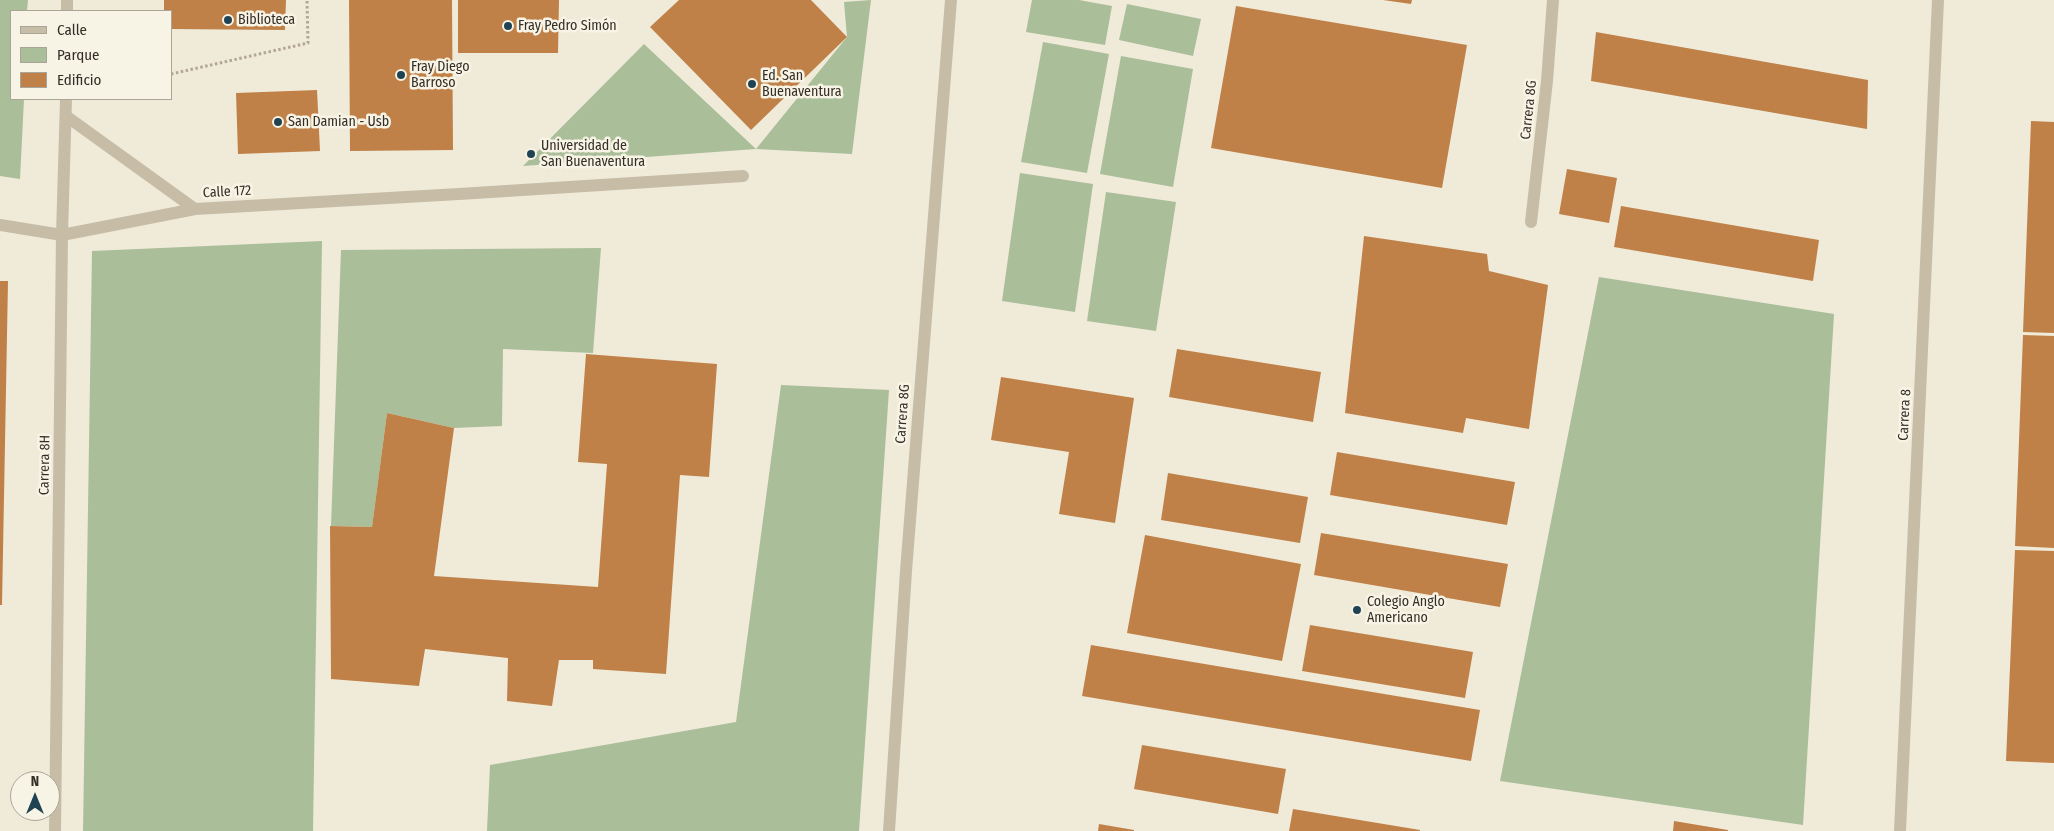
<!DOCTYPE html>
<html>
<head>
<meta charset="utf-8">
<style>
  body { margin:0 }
  #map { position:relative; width:2054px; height:831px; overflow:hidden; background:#f0ead9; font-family:"Fira Sans Condensed",sans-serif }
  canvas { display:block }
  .legend { position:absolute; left:10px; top:10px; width:162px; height:90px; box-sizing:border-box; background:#f8f4e5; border:1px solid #a9a599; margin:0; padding:6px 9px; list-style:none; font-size:15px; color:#332e27 }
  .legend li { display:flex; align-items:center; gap:10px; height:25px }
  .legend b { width:25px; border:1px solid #a9a599 }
  .north { position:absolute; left:10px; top:771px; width:50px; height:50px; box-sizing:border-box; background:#f8f4e5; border:1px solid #a9a599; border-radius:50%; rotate:0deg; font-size:14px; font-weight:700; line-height:20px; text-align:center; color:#332e27 }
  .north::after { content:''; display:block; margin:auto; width:18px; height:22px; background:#1f4352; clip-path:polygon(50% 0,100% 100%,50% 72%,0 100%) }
</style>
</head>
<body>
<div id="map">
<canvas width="2054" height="831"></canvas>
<ul class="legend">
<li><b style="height:6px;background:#c7bda6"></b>Calle</li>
<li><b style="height:14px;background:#aabe9a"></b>Parque</li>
<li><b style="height:14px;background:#bf8148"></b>Edificio</li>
</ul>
<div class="north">N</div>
</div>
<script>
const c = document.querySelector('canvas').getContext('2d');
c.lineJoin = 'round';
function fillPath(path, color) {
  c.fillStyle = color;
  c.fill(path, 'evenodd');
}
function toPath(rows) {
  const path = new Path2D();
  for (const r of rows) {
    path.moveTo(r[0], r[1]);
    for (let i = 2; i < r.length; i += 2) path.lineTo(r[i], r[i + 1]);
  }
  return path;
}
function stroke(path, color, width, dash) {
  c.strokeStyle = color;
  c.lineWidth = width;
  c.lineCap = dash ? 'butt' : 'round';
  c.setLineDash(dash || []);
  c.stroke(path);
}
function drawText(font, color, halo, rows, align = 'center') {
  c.font = font + ' "Fira Sans Condensed",sans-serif';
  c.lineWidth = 5;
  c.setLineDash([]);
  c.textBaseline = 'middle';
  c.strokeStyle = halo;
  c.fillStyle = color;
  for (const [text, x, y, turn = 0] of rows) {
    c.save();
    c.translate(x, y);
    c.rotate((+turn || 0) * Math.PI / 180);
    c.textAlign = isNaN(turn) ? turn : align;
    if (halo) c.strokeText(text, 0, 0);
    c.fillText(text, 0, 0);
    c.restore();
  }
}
fillPath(toPath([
  [0,0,28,0,27,11,11,11,11,99,24,99,20,179,0,176],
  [871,0,852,154,756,149,523,166,644,44,756,149,847,37,844,2],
  [1032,0,1079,0,1112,6,1105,45,1026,32],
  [1127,4,1201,19,1193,56,1119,40],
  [1043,42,1109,54,1087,173,1021,162],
  [1121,56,1193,69,1173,187,1100,174],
  [1020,173,1093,184,1075,312,1002,301],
  [1106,192,1176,202,1156,331,1087,321],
  [322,241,313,831,83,831,92,251],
  [601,248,593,353,503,349,502,426,454,428,387,413,372,527,331,526,341,250],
  [1599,277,1834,314,1803,825,1500,781],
  [781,385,889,390,859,831,487,831,490,765,736,722]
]), '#aabe9a');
fillPath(toPath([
  [164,0,286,0,285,30,171,29,171,11,164,11],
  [349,0,452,0,453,150,350,151],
  [458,0,559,0,558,53,458,53],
  [679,0,811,0,847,37,751,130,650,27],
  [1383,0,1412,0,1411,4],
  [1236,6,1467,45,1442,188,1211,148],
  [1596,32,1868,80,1867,129,1591,81],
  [317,90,320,151,238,154,236,93],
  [2031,121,2054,122,2054,333,2023,332],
  [1567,169,1617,178,1609,223,1559,214],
  [1621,206,1819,240,1813,281,1614,247],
  [1364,236,1487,254,1489,271,1548,285,1529,429,1466,418,1463,433,1345,413],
  [0,281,8,281,2,605,0,605],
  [2023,335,2054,336,2054,548,2015,546],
  [1177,349,1321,372,1313,422,1169,397],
  [586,354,717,364,709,477,680,475,666,674,593,669,593,660,559,660,552,706,507,701,508,658,425,649,419,686,331,679,330,526,372,527,387,413,454,428,434,576,598,587,607,464,578,462],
  [1001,377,1134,398,1115,523,1059,514,1069,452,991,440],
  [1337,452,1515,482,1507,525,1330,495],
  [1168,473,1308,497,1300,543,1161,520],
  [1321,533,1508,564,1500,607,1314,575],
  [1145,535,1301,564,1282,661,1127,633],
  [2015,550,2054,551,2054,763,2006,761],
  [1310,625,1473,652,1465,698,1302,671],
  [1091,645,1480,710,1471,761,1082,696],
  [1142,745,1286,769,1278,814,1134,789],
  [1293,809,1420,830,1420,831,1289,831],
  [1674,821,1728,830,1728,831,1673,831],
  [1099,824,1134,830,1134,831,1098,831]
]), '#bf8148');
stroke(toPath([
  [171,74,308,43,307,0]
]), '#b3a791', 3, [2.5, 2.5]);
stroke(toPath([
  [66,116,195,209],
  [1531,222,1547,81,1553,0],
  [62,235,195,209,459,194,743,176],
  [889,831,906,571,951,0]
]), '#c7bda6', 12);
stroke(toPath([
  [67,11,67,0],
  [0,225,62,235],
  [55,831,62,235,66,99],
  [1900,831,1938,0]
]), '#c7bda6', 12);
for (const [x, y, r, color] of [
  [228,20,5,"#1f4352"],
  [508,26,5,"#1f4352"],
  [401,75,5,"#1f4352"],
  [752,84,5,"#1f4352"],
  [278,122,5,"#1f4352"],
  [531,154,5,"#1f4352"],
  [1357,610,5,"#1f4352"]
]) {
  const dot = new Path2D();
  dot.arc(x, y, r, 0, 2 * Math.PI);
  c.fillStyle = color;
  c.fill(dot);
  stroke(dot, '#f8f4e5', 2);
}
drawText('14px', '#332e27', '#f8f4e5', [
  ["Biblioteca",238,20],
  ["Fray Pedro Simón",518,26],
  ["Fray Diego",411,67],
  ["Barroso",411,83],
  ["Ed. San",762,76],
  ["Buenaventura",762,92],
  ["San Damian - Usb",288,122],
  ["Universidad de",541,146],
  ["San Buenaventura",541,162],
  ["Colegio Anglo",1367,602],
  ["Americano",1367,618]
], 'left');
drawText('14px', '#332e27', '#f8f4e5', [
  ["Carrera 8G",1529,110,-84],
  ["Calle 172",227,192,-3],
  ["Carrera 8G",903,414,-86],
  ["Carrera 8",1905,415,-87],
  ["Carrera 8H",45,465,-89]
]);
</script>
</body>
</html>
